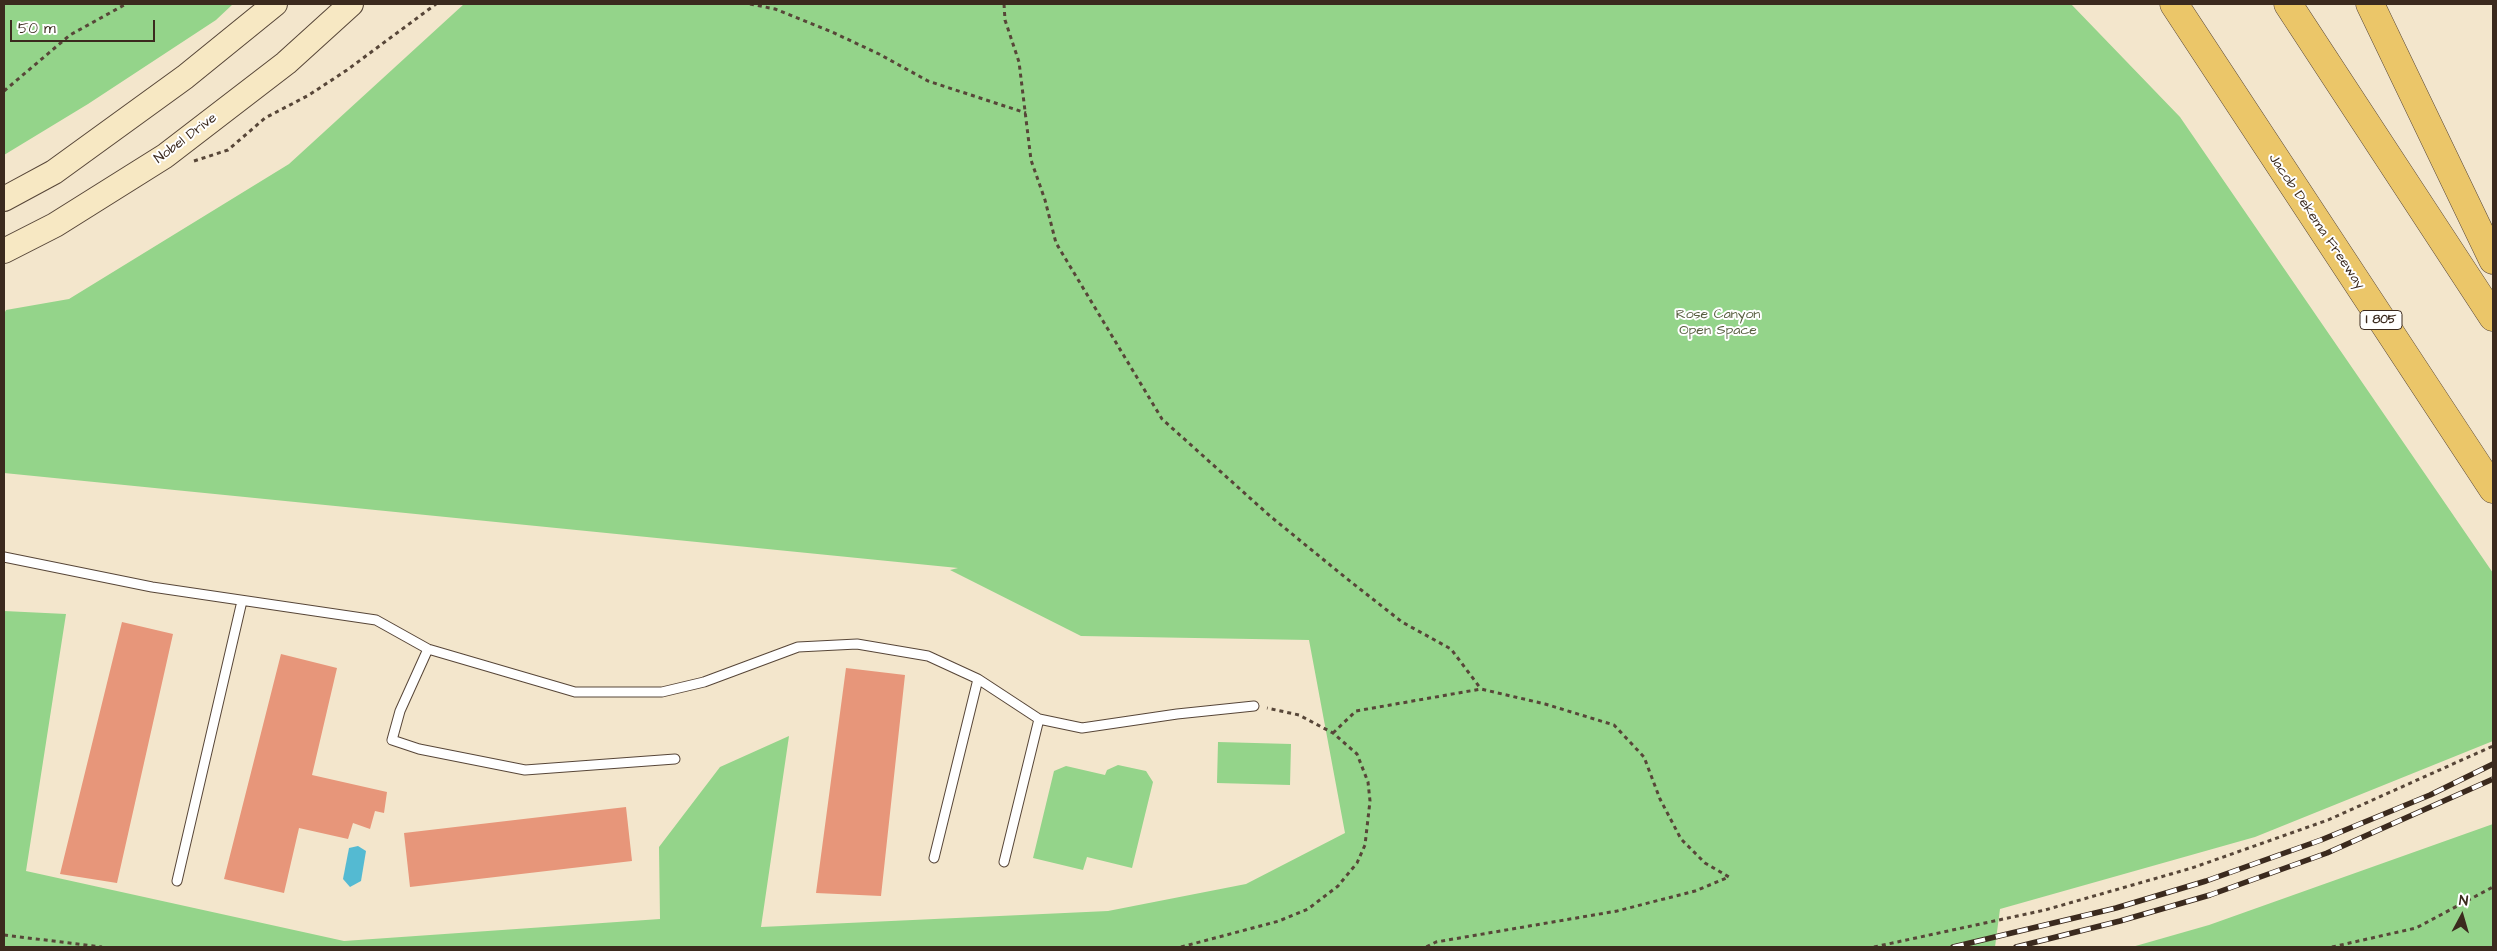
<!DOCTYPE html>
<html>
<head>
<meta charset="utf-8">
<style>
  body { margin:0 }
  #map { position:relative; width:2497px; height:951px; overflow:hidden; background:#f3e6cc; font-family:"Architects Daughter",sans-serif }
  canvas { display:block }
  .frame { position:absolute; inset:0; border:5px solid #3b2a1e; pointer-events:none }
  .north { position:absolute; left:2437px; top:891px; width:50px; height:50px; -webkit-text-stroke:4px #fff; paint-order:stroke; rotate:6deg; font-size:14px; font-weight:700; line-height:20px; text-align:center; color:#3b2a1e }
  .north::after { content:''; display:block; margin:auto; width:18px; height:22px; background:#3b2a1e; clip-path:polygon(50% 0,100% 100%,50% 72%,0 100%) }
  .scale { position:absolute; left:10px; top:20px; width:145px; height:22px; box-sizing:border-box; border:2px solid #3b2a1e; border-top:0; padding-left:6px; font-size:15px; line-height:18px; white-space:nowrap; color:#3b2a1e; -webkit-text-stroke:4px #fff; paint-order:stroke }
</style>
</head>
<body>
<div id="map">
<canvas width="2497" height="951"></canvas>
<div class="frame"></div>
<div class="north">N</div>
<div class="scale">50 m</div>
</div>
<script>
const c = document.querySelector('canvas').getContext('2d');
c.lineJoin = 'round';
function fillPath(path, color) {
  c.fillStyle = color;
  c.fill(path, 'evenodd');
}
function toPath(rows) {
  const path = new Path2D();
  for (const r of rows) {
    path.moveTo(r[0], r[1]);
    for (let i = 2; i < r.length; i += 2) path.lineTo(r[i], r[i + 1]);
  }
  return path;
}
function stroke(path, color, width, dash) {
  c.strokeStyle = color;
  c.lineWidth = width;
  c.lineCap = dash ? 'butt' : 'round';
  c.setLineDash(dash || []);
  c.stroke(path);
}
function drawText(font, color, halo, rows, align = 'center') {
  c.font = font + ' "Architects Daughter",sans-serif';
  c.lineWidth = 4;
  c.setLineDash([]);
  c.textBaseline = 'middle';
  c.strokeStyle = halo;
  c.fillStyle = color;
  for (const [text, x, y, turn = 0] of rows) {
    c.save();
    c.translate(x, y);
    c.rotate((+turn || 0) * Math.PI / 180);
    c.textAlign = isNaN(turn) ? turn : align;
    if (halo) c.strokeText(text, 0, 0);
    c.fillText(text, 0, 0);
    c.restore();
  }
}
fillPath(toPath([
  [4,4,233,4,216,20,88,104,4,155],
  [464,4,2071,4,2180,117,2493,573,2493,741,2255,837,2000,909,1995,947,4,947,4,611,66,614,26,871,344,941,660,919,659,847,720,767,789,736,761,927,1108,911,1246,884,1345,833,1309,640,1081,636,950,570,958,568,4,473,4,314,6,310,69,299,289,164],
  [1218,742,1291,744,1290,785,1217,783],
  [1118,765,1146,771,1153,782,1132,868,1087,857,1083,870,1033,858,1054,771,1066,766,1105,775,1107,770],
  [2493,824,2493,947,2132,947,2209,925]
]), '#94d48a');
fillPath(toPath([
  [358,846,366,851,361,881,350,887,343,879,349,848]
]), '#54bad2');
fillPath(toPath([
  [122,622,173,634,117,883,60,874],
  [281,654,337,668,312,775,387,792,384,813,375,811,370,829,353,823,348,839,299,828,284,893,224,879],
  [846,668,905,675,881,896,816,893],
  [626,807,632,861,410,887,404,833]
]), '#e7967a');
const lane = toPath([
  [4,557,152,587,376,620,428,649,575,692,662,692,704,682,798,647,857,644,928,656,978,679,1039,719,1082,728,1177,714,1254,706],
  [428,649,400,711,392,740,419,749,525,770,675,759],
  [934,858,978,679],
  [1004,862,1039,719],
  [177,881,242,601]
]);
const secondary = toPath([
  [4,199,54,172,185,77,275,4],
  [4,251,55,225,165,156,286,63,351,4]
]);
const highway = toPath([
  [2174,4,2493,489],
  [2288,4,2493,317],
  [2370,4,2493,260]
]);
stroke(lane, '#574638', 11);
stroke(secondary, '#574638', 26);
stroke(highway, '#574638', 29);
stroke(toPath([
  [750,4,775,9,832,32,879,54,928,81,1026,113],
  [1004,4,1005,20,1019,62,1031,160,1045,200,1056,243,1162,419,1270,516,1346,578,1402,622,1451,649,1481,689],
  [4,91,70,35,126,4],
  [194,161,228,150,265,118,309,95,347,70,436,4],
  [1333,733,1356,711,1481,689,1545,704,1614,725,1644,757,1660,799,1681,839,1705,863,1729,877,1695,891,1617,911,1436,942,1426,947],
  [4,935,102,947],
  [1181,947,1279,921,1308,909,1338,886,1357,863,1365,845,1370,801,1368,782,1357,754,1333,733,1299,715,1267,708],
  [1874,947,2045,910,2192,868,2328,820,2493,746],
  [2332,947,2416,928,2493,887]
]), '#574638', 3, [4, 4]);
stroke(lane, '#fff', 9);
stroke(secondary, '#f7e8c3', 24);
stroke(highway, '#ebc669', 28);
const rail = toPath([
  [1953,947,2116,908,2206,881,2321,840,2430,795,2493,764],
  [2016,947,2120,921,2210,895,2327,853,2493,779]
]);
stroke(rail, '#3b2a1e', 5.5);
stroke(rail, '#fff', 4, [11]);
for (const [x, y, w] of [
  [2381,320,42]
]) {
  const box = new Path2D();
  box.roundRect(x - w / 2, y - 9.5, w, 19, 4);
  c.fillStyle = '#fff';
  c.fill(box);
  stroke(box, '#3b2a1e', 1);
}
drawText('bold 12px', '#3b2a1e', null, [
  ["I 805",2381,320]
]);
drawText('14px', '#3b2a1e', '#fff', [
  ["Nobel Drive",186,139,-37],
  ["Jacob Dekema Freeway",2316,222,56]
]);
drawText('14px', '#565d3e', '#fff', [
  ["Rose Canyon",1718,315],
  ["Open Space",1718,331]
]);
</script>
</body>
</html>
